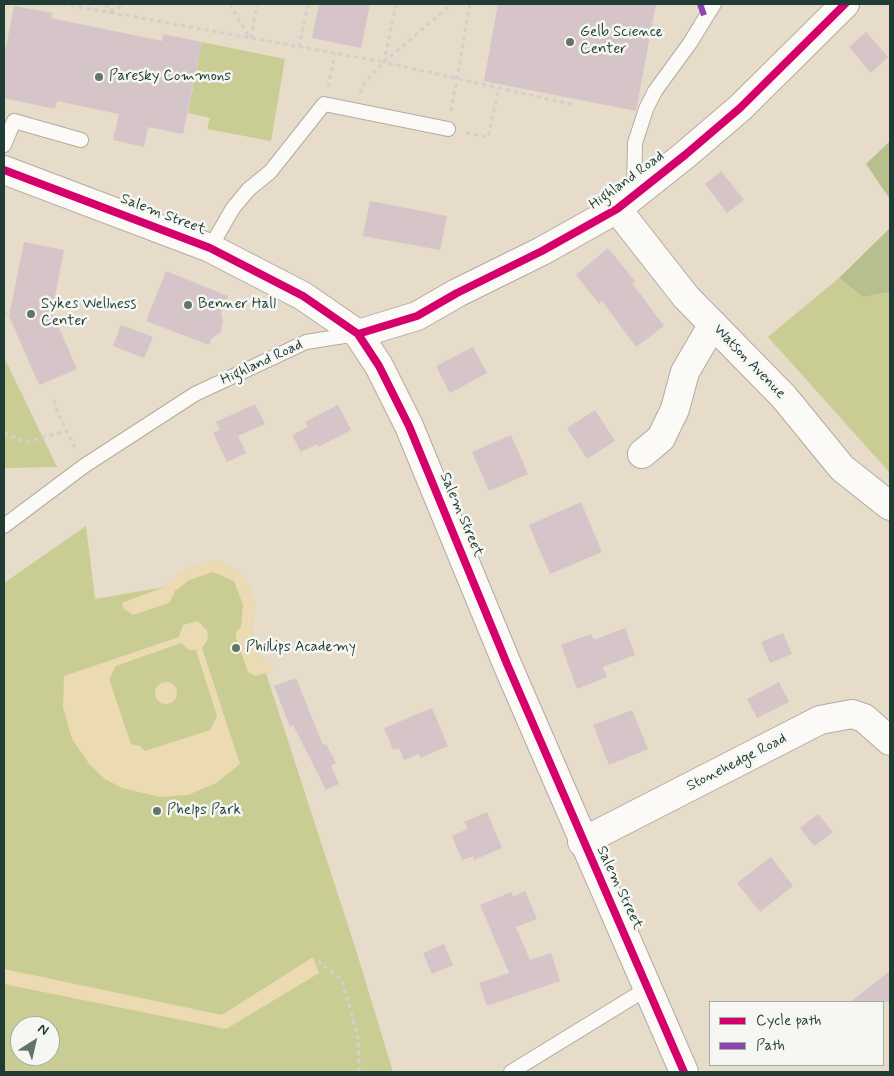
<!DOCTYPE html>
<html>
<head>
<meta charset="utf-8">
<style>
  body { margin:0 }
  #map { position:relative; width:894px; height:1076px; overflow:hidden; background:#e7dbca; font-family:Mynerve,sans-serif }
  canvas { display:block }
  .frame { position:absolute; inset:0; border:5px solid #1f3d34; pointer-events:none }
  .legend { position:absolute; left:709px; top:1001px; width:175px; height:65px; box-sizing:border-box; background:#f6f6f2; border:1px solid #a0aca6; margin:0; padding:6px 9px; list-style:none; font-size:15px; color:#1f3d34 }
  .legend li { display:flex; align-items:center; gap:10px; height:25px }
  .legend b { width:25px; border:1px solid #a0aca6 }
  .north { position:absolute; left:10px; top:1016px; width:50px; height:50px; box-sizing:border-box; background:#f6f6f2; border:1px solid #a0aca6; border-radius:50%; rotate:35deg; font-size:14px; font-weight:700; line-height:20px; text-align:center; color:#1f3d34 }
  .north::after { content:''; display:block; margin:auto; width:18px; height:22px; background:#657468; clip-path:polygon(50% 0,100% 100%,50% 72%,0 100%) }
</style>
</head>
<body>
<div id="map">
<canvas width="894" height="1076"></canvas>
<div class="frame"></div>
<ul class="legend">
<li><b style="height:6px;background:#d6006c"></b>Cycle path</li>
<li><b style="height:6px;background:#8e44ad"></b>Path</li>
</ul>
<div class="north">N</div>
</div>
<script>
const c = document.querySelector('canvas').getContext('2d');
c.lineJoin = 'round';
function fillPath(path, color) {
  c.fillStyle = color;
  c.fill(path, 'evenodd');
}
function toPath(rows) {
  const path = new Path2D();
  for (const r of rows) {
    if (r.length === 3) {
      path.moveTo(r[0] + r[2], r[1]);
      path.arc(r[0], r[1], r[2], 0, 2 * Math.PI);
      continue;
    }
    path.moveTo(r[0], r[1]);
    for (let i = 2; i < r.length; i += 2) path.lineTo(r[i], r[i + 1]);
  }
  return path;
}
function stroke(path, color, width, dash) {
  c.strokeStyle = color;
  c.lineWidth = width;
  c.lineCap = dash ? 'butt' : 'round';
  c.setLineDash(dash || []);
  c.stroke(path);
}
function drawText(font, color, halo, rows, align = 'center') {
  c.font = font + ' Mynerve,sans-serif';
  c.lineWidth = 5;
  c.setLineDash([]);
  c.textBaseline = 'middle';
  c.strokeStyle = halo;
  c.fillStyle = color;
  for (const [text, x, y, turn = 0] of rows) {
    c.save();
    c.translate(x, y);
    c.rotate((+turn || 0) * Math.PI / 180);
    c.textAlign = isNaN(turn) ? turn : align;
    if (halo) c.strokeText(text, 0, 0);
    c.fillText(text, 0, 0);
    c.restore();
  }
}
fillPath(toPath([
  [202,42,285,59,271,141,207,129,210,118,188,113],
  [839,278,863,297,890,292,890,473,768,337],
  [4,357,57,467,4,468],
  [86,526,95,599,164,587,184,569,215,560,242,573,255,602,252,630,356,950,393,1072,4,1072,4,583],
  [20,1026,50,1026,50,1056,20,1056]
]), '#cacd93');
fillPath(toPath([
  [890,141,890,199,866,164],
  [890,228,890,292,863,297,839,278]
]), '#b6bf8d');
fillPath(toPath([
  [215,560,242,573,255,602,252,630,263,664,272,661,273,671,255,676,248,672,236,638,236,633,241,627,243,605,234,581,213,572,189,580,175,591,169,603,133,615,124,609,122,603,164,587,184,569],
  [197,621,207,630,208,639,202,648,240,764,216,783,188,795,160,797,122,788,105,779,90,765,72,739,63,707,64,676,179,637,183,625],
  [181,643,189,650,196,650,217,716,210,730,145,751,140,746,131,744,109,679,116,666],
  [166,693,11],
  [313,957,319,973,226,1029,4,984,4,969,222,1015]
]), '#ebdab2');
fillPath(toPath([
  [319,4,370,4,361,48,312,38],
  [498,4,656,4,636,111,484,81],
  [14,6,52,13,51,18,162,41,163,34,202,42,183,134,148,127,144,147,113,140,119,114,57,101,55,109,4,98,4,57],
  [866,32,888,57,871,73,849,47],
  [721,171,744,200,727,213,705,184],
  [370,201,447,216,440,250,363,236],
  [24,242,64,250,52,312,77,369,39,385,9,316],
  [608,248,635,281,632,283,664,326,636,347,602,301,599,304,576,275],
  [166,271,228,296,221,314,223,320,221,332,211,339,209,345,146,321],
  [121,325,153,337,144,358,113,346],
  [473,347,487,373,450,393,436,366],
  [255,404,265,424,238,436,246,453,227,462,213,433,220,430,216,422],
  [338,405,351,430,318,447,317,444,301,452,292,435,308,427,305,422],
  [595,410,615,441,587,459,567,428],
  [511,435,528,474,489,491,472,452],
  [581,502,602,552,550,574,529,525],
  [625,628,635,655,603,667,607,677,577,689,561,645,591,634,594,640],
  [783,633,792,654,770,663,761,642],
  [296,678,323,745,326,744,336,763,331,766,339,784,326,790,293,725,290,727,274,686],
  [779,682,789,702,757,718,747,699],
  [432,708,448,746,420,758,419,754,404,760,399,748,393,750,384,728],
  [632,710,648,749,609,765,593,725],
  [487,812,502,848,474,860,473,856,462,860,452,836,468,829,464,822],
  [818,814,833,832,814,846,800,828],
  [771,857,793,886,760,912,737,883],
  [525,891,537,919,516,927,530,960,551,953,560,981,487,1006,479,983,509,973,480,905,511,892,513,897],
  [444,944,453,965,432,974,423,953],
  [890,971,890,1002,850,1002]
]), '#d5c5c8');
const service = toPath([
  [4,145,14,121,81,140],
  [634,194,635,143,646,109,655,91,690,43,714,4],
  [210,248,233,208,249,189,270,172,324,104,448,129],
  [4,526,84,466,195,394,306,342,357,334],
  [511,1072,648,988]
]);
const minor = toPath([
  [617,209,686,297,784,397,842,468,890,506],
  [642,454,661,438,675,409,685,372,713,324],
  [582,842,820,720,852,714,864,718,890,741]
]);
const tertiary = toPath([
  [4,170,210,248,303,296,358,334,379,366,409,426,507,664,684,1072],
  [358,334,417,316,457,293,542,251,617,209,685,155,740,108,845,4]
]);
stroke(service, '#b1aca1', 16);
stroke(minor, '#b1aca1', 30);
stroke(tertiary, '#b1aca1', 30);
stroke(toPath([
  [63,4,384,62],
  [106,4,111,13],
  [230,4,250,39],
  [396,4,384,62,570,104,571,102],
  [111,12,113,4],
  [111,13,123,4],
  [251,38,257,4],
  [299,47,308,4],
  [328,87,335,54],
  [360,93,365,82,384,62,452,4],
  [451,111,470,4],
  [466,133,488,137,499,88],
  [4,312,9,316],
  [54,400,58,414,76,450],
  [4,433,26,442,66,431],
  [318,961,342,980,358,1038,359,1072]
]), '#d2d0cc', 3, [4, 4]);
stroke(service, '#fbfaf7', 14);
stroke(minor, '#fbfaf7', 28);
stroke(tertiary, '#fbfaf7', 28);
stroke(toPath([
  [700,4,705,18]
]), '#8e44ad', 6, [12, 6]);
stroke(toPath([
  [4,170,210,248,303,296,358,334,379,366,409,426,507,664,684,1072],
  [358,334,417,316,457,293,542,251,617,209,685,155,740,108,845,4]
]), '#d6006c', 8);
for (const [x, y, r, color] of [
  [570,42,5,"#657468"],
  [99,77,5,"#657468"],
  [188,305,5,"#657468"],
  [31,314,5,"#657468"],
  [236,648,5,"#657468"],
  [157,811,5,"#657468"]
]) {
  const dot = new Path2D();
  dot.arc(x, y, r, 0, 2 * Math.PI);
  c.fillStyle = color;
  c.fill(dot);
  stroke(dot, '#f6f6f2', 2);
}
drawText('15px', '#1f3d34', '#f6f6f2', [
  ["Gelb Science",580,33],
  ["Center",580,50],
  ["Paresky Commons",109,77],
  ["Sykes Wellness",41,305],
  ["Center",41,322],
  ["Benner Hall",198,305],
  ["Phillips Academy",246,648],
  ["Phelps Park",167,811]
], 'left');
drawText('15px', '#1f3d34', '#f6f6f2', [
  ["Highland Road",627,181,-36],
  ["Salem Street",163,215,21],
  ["Watson Avenue",749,362,46],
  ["Highland Road",262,363,-25],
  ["Salem Street",461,515,67],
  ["Stonehedge Road",737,763,-27],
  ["Salem Street",619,888,65]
]);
</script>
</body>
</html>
